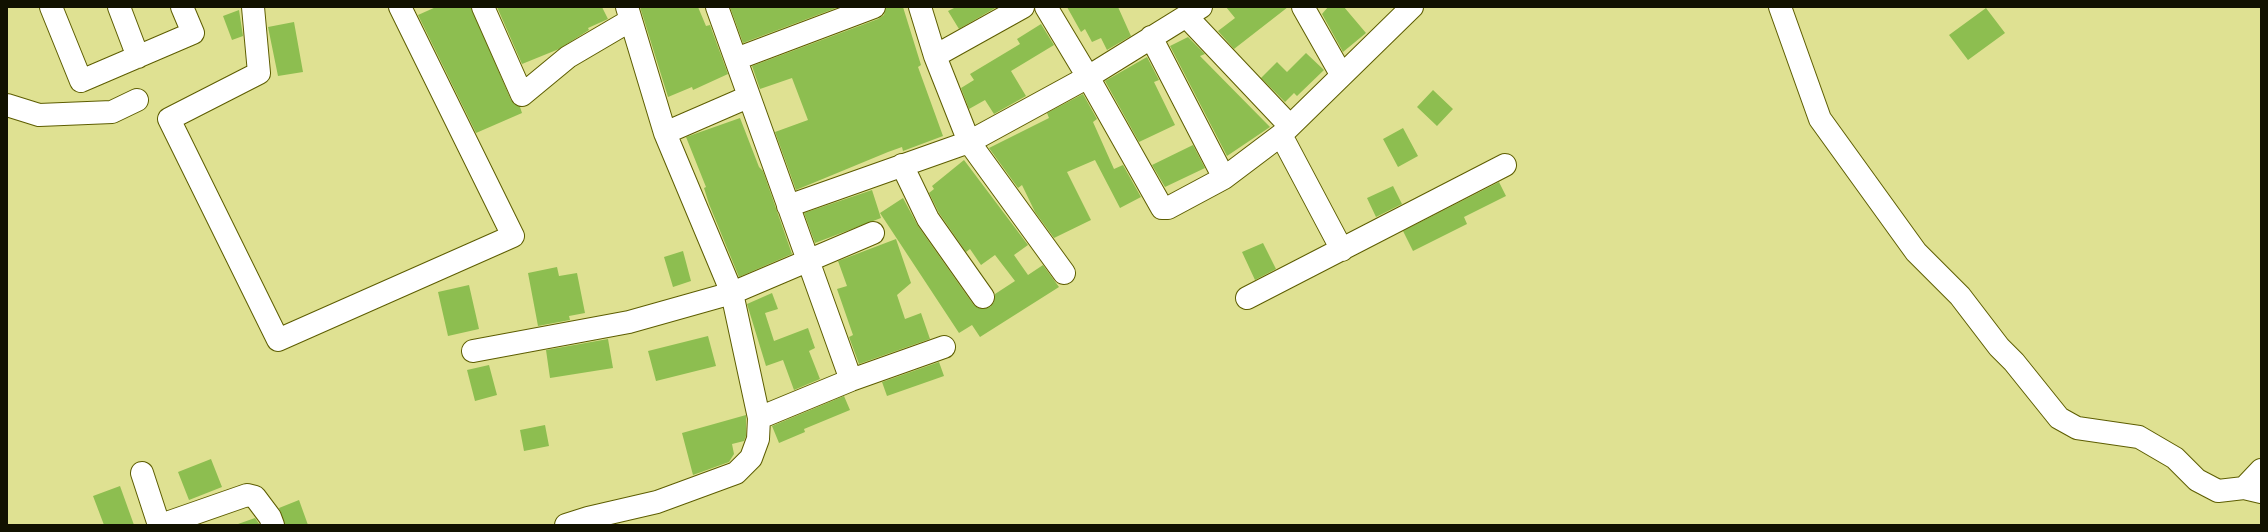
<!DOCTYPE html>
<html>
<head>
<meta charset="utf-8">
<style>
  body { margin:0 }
  #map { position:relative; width:2268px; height:532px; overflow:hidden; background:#dfe192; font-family:"Noto Sans",sans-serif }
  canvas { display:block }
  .frame { position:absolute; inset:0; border:8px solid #110; pointer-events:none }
</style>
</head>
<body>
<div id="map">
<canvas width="2268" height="532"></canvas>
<div class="frame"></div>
</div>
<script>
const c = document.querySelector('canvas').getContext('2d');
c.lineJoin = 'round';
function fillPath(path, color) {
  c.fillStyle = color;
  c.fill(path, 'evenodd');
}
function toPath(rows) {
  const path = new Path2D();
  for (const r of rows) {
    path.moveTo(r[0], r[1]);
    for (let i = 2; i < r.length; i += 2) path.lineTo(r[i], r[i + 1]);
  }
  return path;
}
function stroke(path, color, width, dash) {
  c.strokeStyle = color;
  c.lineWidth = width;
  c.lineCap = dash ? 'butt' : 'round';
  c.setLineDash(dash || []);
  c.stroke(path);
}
fillPath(toPath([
  [436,7,471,7,511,100,520,107,522,113,476,133,418,15],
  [497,7,602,7,608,19,588,28,589,30,559,49,522,64],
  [640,7,698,7,706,26,710,25,728,74,693,90,692,87,668,97],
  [730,7,839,7,743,43],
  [886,7,903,7,921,65,918,67,943,136,903,151,902,147,888,152,796,190,775,132,808,120,792,78,760,89,752,66,878,19,884,15],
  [956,7,997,7,959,29,948,11],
  [1067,7,1118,7,1131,36,1107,50,1101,38,1092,42,1085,29,1081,32],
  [1226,7,1288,7,1234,49,1218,31,1235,18],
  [1328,7,1344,7,1366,33,1343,52,1322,14],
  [1986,8,2005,33,1968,60,1949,35],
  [239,10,243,36,232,40,223,16],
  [294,22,303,72,278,76,268,27],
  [1041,24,1054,45,1011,71,1026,96,994,114,985,100,969,109,961,88,974,80,970,74,1020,44,1017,39],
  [1188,37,1205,54,1200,56,1270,127,1227,156,1170,46],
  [1306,53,1324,70,1297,96,1294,93,1285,102,1261,78,1277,62,1287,72],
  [1147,57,1159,80,1154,82,1175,125,1139,142,1105,81],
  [1433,90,1453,109,1437,126,1417,107],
  [1083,94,1097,119,1093,122,1114,169,1123,165,1141,197,1120,208,1095,160,1067,172,1091,220,1054,238,1035,212,1022,185,1018,188,989,148,1049,118,1047,113],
  [740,118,759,167,763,171,792,254,739,277,709,204,704,188,706,187,686,137],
  [1403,128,1418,156,1398,167,1383,139],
  [1193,145,1205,168,1165,187,1152,165],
  [964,160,1028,245,1014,255,1028,275,1043,265,1059,287,980,337,972,325,959,333,880,213,903,198,918,226,973,304,978,308,990,307,994,302,995,294,1015,281,995,255,981,265,970,249,966,252,939,213,929,193,934,189,932,186],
  [1499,182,1506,196,1464,217,1467,224,1413,251,1403,231],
  [1393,186,1402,204,1376,217,1367,198],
  [872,190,881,218,815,243,804,213],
  [896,239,911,283,897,295,905,319,921,313,930,339,859,364,849,337,853,335,837,289,847,286,838,261],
  [1263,243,1276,269,1255,280,1242,252],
  [683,251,691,281,673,287,664,257],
  [557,267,559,276,577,273,585,313,569,316,570,320,538,326,528,273],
  [469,285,479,329,448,336,438,292],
  [772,293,778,309,765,313,774,341,808,328,815,348,809,351,820,379,794,390,783,360,766,366,747,304],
  [708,336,716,366,656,381,648,351],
  [608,339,613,368,550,378,546,350],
  [939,362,944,376,887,396,882,382],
  [489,365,497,395,475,401,467,370],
  [844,396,850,410,804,429,805,432,779,443,772,426],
  [746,415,746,436,744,441,732,444,734,454,729,462,693,475,682,433],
  [545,425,549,446,524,451,520,430],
  [211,459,222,487,189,500,178,472],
  [120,486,134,525,104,525,93,496],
  [299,500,308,525,285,525,279,508],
  [255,518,260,525,239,525,238,524]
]), '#8dbe50');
const minor = toPath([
  [51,7,81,81,193,33,182,7],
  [119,7,138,57],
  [253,7,259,73,169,119,278,340,513,236,400,7],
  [483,7,522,95,568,57,631,20],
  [717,7,851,380],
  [1046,7,1088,77,1162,208,1168,208,1224,178,1151,37],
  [1303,7,1341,74],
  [1780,7,1820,119,1916,252,1960,296,1999,347,2014,362,2059,418,2077,428,2139,437,2175,458,2197,480,2218,491,2244,488,2261,492],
  [1186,16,1290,126],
  [935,56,1023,7],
  [736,59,874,7],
  [7,105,39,115,112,112,137,100],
  [665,133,748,97],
  [1281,135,1342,250],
  [902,165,928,219,983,297],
  [1224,178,1281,135,1412,7],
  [788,206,969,142,935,56,920,7],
  [1064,273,969,142,1088,77,1201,7],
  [1247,298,1505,165],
  [473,351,629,322,732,293,873,233],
  [759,418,851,380,944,347],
  [142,473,159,525],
  [2244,488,2261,470],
  [161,525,247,495,255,497,270,517,273,525],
  [566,525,588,518,657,502,736,473,751,458,758,439,759,418,732,293,665,133,627,7]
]);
stroke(minor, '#5d5d01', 24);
stroke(minor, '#fff', 22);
</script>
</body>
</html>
